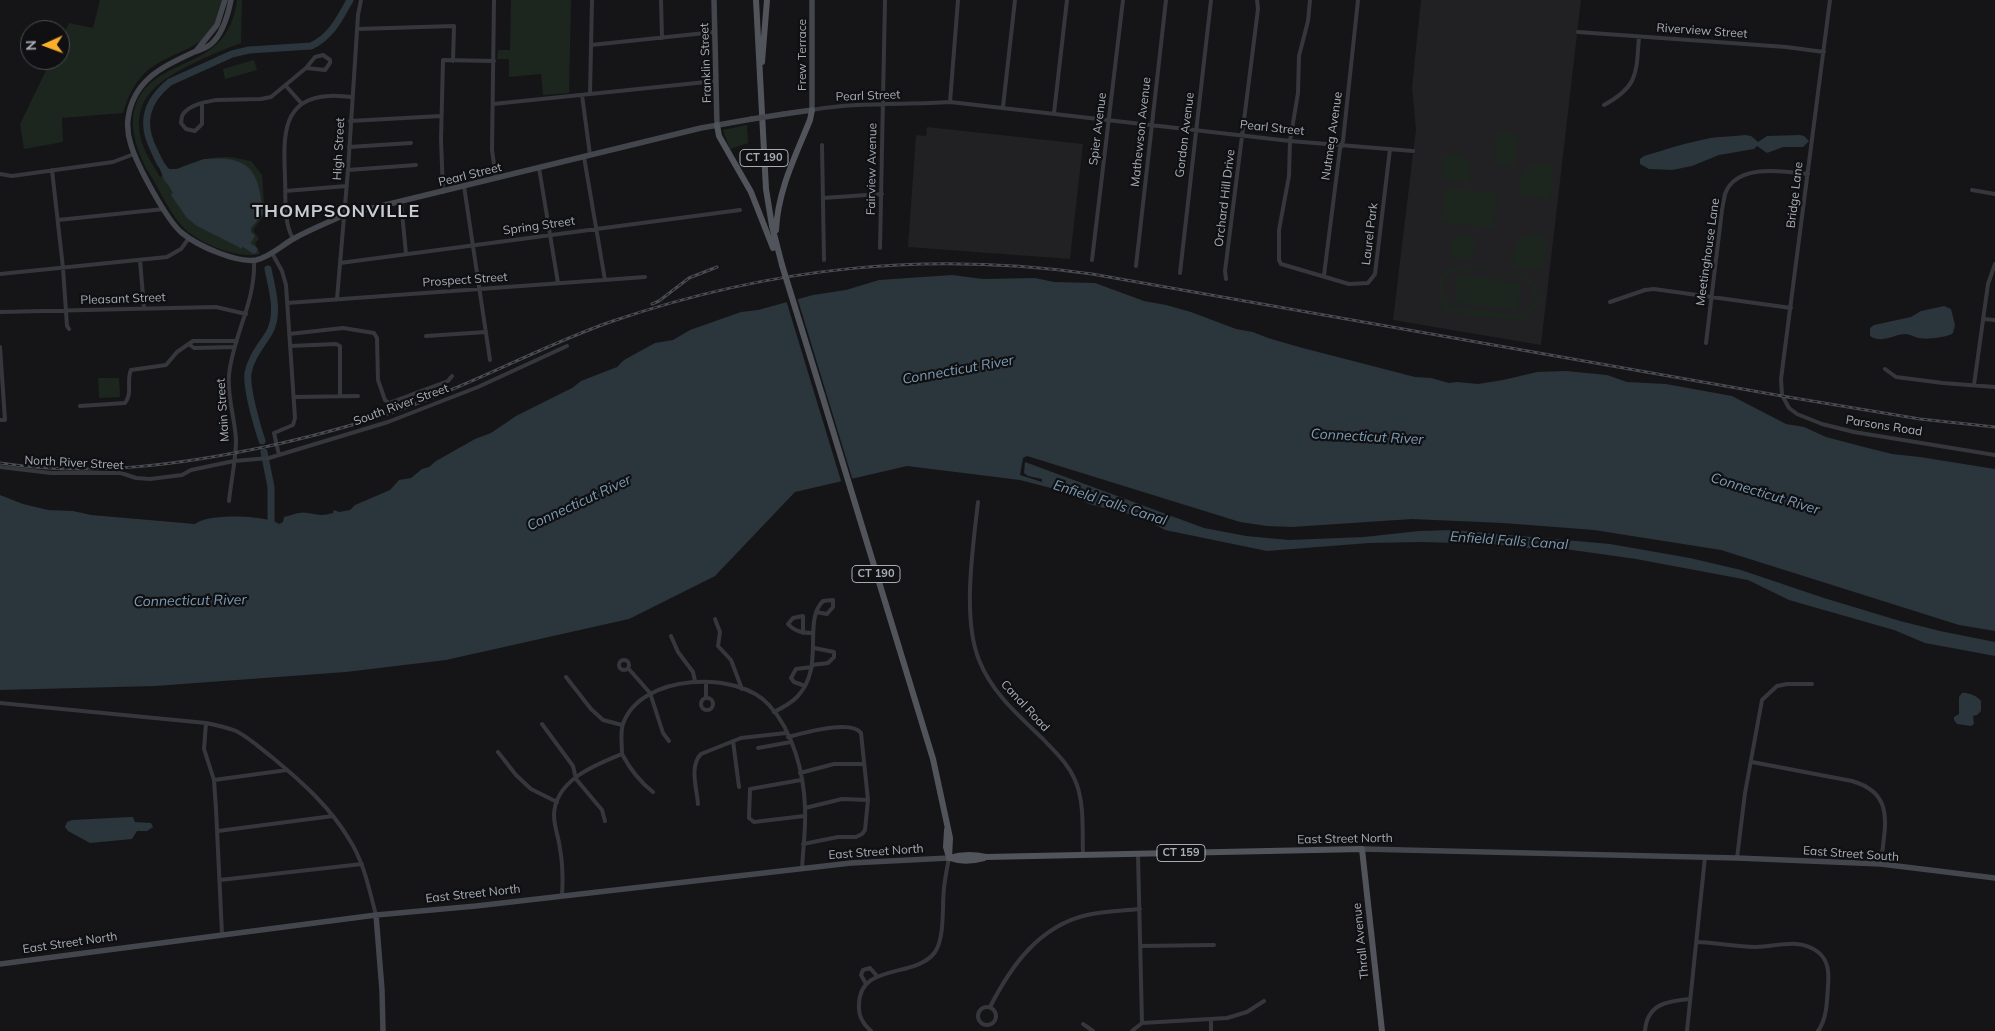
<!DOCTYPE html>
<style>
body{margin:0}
#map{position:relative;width:1995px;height:1031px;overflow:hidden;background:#151517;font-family:Mulish,sans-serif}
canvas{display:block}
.north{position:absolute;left:20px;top:20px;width:50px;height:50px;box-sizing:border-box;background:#101012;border:1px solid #4c4f54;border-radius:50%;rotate:268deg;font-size:14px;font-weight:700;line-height:20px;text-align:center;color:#a7adb8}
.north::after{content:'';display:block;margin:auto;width:18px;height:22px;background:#faae2b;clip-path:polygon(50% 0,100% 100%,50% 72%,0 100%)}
</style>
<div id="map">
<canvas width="1995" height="1031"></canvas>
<div class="north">N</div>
</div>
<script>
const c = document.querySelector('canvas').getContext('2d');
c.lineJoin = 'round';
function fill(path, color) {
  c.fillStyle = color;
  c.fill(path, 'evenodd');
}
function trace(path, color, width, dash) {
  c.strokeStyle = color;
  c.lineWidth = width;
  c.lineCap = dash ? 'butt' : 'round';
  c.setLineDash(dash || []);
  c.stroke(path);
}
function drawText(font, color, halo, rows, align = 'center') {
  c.font = font + ' Mulish,sans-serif';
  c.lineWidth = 4.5;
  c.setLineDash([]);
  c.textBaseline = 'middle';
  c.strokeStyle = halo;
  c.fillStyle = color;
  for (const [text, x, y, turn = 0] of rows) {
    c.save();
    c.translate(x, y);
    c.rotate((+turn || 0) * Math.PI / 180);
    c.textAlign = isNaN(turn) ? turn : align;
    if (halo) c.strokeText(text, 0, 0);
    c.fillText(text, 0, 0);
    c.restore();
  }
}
fill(new Path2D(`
 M1421,0H1581L1541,345L1393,320L1416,129L1412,87Z
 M927,127L1083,144L1070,259L908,247L916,135L926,136Z`), '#212124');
fill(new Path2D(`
 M100,0H223C214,52 181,45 148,70C135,81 128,96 123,113L62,118L63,142L24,149L20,124L51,60H60V42L69,23L93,28Z
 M237,0H242L241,43C224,49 208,56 192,64C162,79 133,96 140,135C143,151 152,163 160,177C181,166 204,156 228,157C235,157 243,160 251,161L262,175L265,214L253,230L259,239L255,243L260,254C239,259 203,245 186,230C170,215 161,192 149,173C128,135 122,95 167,72C183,63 204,57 217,44C229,33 235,16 237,0Z
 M511,0H571L569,93L543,95L541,74L509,77V59H497L498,50H510Z
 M254,60L257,70L225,79L223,69Z
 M747,125L748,143L730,149L723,130Z
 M1497,132L1518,134L1515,166L1494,164Z
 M1454,154C1469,156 1475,169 1468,183L1444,180L1441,177L1444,156Z
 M1539,163L1554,167L1551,196L1547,199L1523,196C1515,181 1523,167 1539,163Z
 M1445,188L1498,193L1494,228L1441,222Z
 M1464,233L1475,236L1473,257L1470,260L1452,258C1447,246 1452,236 1464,233Z
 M1533,234L1547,238L1544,267L1541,270L1516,268C1509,253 1516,238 1533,234Z
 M1457,266L1525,276C1533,280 1539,288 1538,298C1536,328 1498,318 1479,316C1466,314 1453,312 1440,311L1441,306H1445C1433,291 1438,272 1457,266ZM1460,270C1472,270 1517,274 1526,280C1533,285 1536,293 1534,301C1531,310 1525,314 1516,315L1455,307L1447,302L1443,297C1439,283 1446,272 1460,270Z
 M1458,274L1521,283L1517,311L1455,302Z
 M98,378H119L120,397L99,398Z`), '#1d261e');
fill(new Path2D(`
 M1745,135L1751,136L1758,142L1767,136L1800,135L1804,136L1809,141L1803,147H1783L1767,153L1757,146L1754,149L1719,155L1692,166L1672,170L1649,169L1640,164V159L1644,156C1664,150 1685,143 1706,139C1718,136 1732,137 1745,135Z
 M204,159C251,155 259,171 263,214L251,228V232L255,236L247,249L244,246L240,249L239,247L197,226L187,218L171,195L173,193L169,186L164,180L160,169L165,166L168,169H177Z
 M952,275L983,279L1035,278L1054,282L1095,283L1144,301L1166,305L1191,312L1236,329L1253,332L1268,338L1299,347L1415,377L1431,378L1449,383L1457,382L1478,384L1503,380L1537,372L1566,371L1607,375L1627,382L1666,384L1732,396L1786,424L1804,427L1826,437L1864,447L1892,454L1920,457L1995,469V631L1959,625L1721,550L1594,530L1503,523L1412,519L1292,527L1267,526L1240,522L1027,456L1023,458L1020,475L1042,482V479L1028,476L1024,473L1025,462L1204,528L1246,536L1289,540L1364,537L1419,531L1453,530L1610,544L1690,558L1741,570L1824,598L1900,621L1940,631L1995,642V656L1925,643L1894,630L1789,600L1748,580L1636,559L1558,548H1528L1491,544L1421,542L1369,543L1267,551L1165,530L1156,525L1149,519L1089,504L1070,493L1020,480L907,466L795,492L715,576L629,619L446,660L346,672L155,686L0,690V495L23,504L48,510L73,511L91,515L195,524C207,513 267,515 279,524L283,522L284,517C292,515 300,511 308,513C319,515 322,516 333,513L334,510L339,512L350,510L355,505L390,490L399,480L411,478L422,469L429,467L436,461L475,439L491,433L516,416L572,388L581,381L617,367L624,360L655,343L673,340L690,330L741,312L758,310L813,295L846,290L879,280Z
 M1944,306L1951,309L1955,325L1953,333C1949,337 1925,340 1919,338C1914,337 1910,334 1904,334C1893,335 1881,344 1870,336V328L1874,325L1911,317L1921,311Z
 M1962,693C1968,692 1977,696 1981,701V711L1977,715L1973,716L1974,724L1971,726L1957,724L1954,720V717L1959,714V697Z
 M130,817H133L135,822L151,823L153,827L147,831H137L132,839L90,843L68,831L65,827L67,822L72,820Z`), '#2b353c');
fill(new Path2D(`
 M797,297L853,481L842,484L786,300Z`), '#151517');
trace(new Path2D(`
 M168,173C161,167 158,159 154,150C140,123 146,101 170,82L232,54L249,50L311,46C331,37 340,18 350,0
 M242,242L254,250
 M262,441C257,426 246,388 248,373C251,357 261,346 269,333C280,314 272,289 268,269
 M264,452L271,487V529`), '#2b353c', 7);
trace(new Path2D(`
 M494,0L492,150L496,178
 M661,0L662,38
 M1310,0L1308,21L1299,56L1298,93L1290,141L1289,176L1279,230V260L1281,264L1349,284L1368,283L1375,274L1390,149
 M1830,0L1781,379L1782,395L1789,408L1797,414L1822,424L1854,432L1995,455
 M357,29L454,26L453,61
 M1578,32L1786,47L1824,52
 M591,45L715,32
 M286,86L302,104
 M590,94L592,0
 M582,95L590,155
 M950,102L958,0
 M202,104V124L195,131L186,129L181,123L182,116C187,105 205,102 216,100L261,99L271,97L306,68L315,57L323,55L330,60V63L325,70L306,68
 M493,104L716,81
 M1604,105C1639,86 1636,73 1639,37
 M1003,107L1015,0
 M812,110C858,102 904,105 950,102L1290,141L1413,151
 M1054,113L1067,0
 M350,121L441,116
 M822,145L824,260
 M349,147L411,143
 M584,157L605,280
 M539,168L558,283
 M52,170L63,268L67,326L69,329
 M348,170L416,165
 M0,174L12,176L113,162L134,154
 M464,186L490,360
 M1972,190L1995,194
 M285,191L347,186
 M443,192L441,139L443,60L494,61
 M823,198L882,194
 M401,202L406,254
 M58,220L164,209
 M293,239C283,220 286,200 285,179C284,142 279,98 329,96C337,95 344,97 352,97
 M880,248L885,0
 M272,253L282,271L286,285L295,418L293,425L274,433L279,455
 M140,260L144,308
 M1092,260L1123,0
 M340,263L740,210
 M1136,266L1166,0
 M1180,273L1211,0
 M0,274L167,257L181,249L189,238
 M1324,275L1340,149L1343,141L1358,0
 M1226,279L1225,271L1258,9L1257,0
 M337,299L348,170L358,15L361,0
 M1610,302L1645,290L1654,289L1791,308
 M287,303L645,277
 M0,312L216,307L246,314
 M1983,319L1995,320
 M289,334L343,328L374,333L377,338L378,380L385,400L389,403L448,381L452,376
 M426,336L486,332
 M1706,343L1722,210C1723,205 1724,199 1725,194C1736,163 1784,171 1808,174
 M190,345L194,348L235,347
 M290,346L336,344L340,346V396
 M0,347L5,420H0
 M1885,369L1896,377L1943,383L1995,387
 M1974,385L1988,284L1995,264
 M294,397L358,396
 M80,406L125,403C133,393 126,380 131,370L166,365L177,352L193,341H237
 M0,467L51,473H121L136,478L150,479L182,475L191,470L234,461L269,458L388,422L478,387L567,346
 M229,501C231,481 236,460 236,440C235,418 227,397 229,375C233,335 256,302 254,260
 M978,502C973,547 962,618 979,660C992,693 1018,715 1043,739C1055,752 1068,763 1075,780C1085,803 1082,831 1083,855
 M715,619L720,632L718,646L731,660L742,689
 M803,633V616L793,618L788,624C795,632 804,633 813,633
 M671,636L678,652L693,672L695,681
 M619 665a5 5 0 1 1 10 0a5 5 0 1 1-10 0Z
 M812,665L828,663L834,657V652L814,648
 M628,668L650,693L663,733L669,741
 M566,677L591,709L603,720L622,725
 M706,682V698
 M805,686L794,682L791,678L796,669L812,667
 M701 704a6 6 0 1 1 12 0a6 6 0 1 1-12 0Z
 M0,703L206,723C216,725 226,727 236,731C250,738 261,749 273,758C302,782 330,807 349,839C364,862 369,889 376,915
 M774,712C782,708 791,703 797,697C826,667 802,622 823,601L833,600V607L827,614L816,612
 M206,723L204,749L214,780L216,809L222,934
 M542,724L573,766L576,779L602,810L605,821
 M788,737C803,733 851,719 861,733L868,800L865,830L862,834L856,837H838L803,844
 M733,741L739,787
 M758,748L791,742
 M498,752L516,775L531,789L557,802
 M622,754C630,769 640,782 653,792
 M1752,762L1852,781C1897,794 1884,827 1881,864
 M800,773L834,764H864
 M214,780L287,770
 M801,780L750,789L749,818L754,822L804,816
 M698,804C697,789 689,766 701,754L741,738L786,733
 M805,808L842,799L868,800
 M218,831L333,816
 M1737,858L1745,793L1762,700L1777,686L1787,684H1812
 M220,880L362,864
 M562,896C563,880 563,865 560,849C559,838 554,827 554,815C555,780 595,765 622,754C622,745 620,732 623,724C641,673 738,670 769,705C793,731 804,773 805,808C806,828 803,849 802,869
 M1697,942C1716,943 1735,946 1755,947C1777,947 1799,937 1818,952C1829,961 1829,973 1828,986C1827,1001 1827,1019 1818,1031
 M1141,946L1214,945
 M866,984L861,975L863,970L870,968L877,976
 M978 1016a9 9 0 1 1 18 0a9 9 0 1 1-18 0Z
 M990,1007C1011,966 1039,926 1087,915C1104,911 1122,911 1140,909
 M1211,1019V1031
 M1142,1023L1227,1018L1247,1012L1264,1001
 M1083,1024L1093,1031
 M871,1031C863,1024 858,1015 859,1005C859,962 916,979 935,952C945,938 942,905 944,888C945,878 947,868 949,858
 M1132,1031L1142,1023L1138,854
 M1645,1031C1647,1004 1667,1001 1690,999
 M1687,1031L1705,857`), '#36373d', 4);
trace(new Path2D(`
 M231,0C228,15 223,34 211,44C205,49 200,50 194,52C162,67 133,80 128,119C127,128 128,136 131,145C137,165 167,221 182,233C198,246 236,263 256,260C270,257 281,246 293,239C309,230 327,223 344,215L701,128L752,119
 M714,0L717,125
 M196,51L217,25L225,0
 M784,114L812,110V0
 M1362,849L1737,858L1881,864L1995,878
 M376,915L382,990L383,1031
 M0,964L376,915L476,906L851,863L949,858`), '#44464d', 5.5);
trace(new Path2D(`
 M756,0L766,189L772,226L782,265
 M762,62L767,0
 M717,125L719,136L751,192L773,248
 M776,230C778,190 795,157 810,120L812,110
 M822,395L933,759L950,838L949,858
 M947,830L946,847L948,854
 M949,858C962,854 973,854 986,857L1362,849L1382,1031
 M950,858C961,862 973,861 984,858`), '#52545c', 6);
const rail = new Path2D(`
 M652,304L659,301L689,278L717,267
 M0,463C91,477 180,465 269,446C323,434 375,420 426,400C489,376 549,343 613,321C772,267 926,251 1092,274L1782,396L1920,419L1995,427`);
trace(rail, '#494b52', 3);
trace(rail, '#101012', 1, [4]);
trace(new Path2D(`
 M752,119L784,114`), '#44464d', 5.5);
trace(new Path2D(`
 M782,265L822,395`), '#52545c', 6);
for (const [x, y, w] of [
 [764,158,48],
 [876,574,48],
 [1181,853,48]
]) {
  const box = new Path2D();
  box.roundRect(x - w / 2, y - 8.5, w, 17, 4);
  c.fillStyle = '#101012';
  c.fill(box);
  trace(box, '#a7adb8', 1);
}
drawText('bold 11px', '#a7adb8', null, [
 ["CT 190",764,158],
 ["CT 190",876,574],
 ["CT 159",1181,853]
]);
drawText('12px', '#a7adb8', '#101012', [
 ["Riverview Street",1702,31,4],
 ["Frew Terrace",802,55,-90],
 ["Franklin Street",706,63,-92],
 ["Pearl Street",868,96,-2],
 ["Pearl Street",1272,128,6],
 ["Spier Avenue",1098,129,-83],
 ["Mathewson Avenue",1141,132,-84],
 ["Gordon Avenue",1185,135,-83],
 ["Nutmeg Avenue",1332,136,-82],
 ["High Street",339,149,-87],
 ["Fairview Avenue",872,169,-89],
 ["Pearl Street",470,175,-14],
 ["Bridge Lane",1795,195,-83],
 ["Orchard Hill Drive",1225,198,-83],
 ["Spring Street",539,226,-8],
 ["Laurel Park",1370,234,-83],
 ["Meetinghouse Lane",1708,252,-82],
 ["Prospect Street",465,280,-4],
 ["Pleasant Street",123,299,-2],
 ["South River Street",401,405,-20],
 ["Main Street",223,410,-94],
 ["Parsons Road",1884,426,9],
 ["North River Street",74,463,3],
 ["Canal Road",1025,706,47],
 ["East Street North",1345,839,-1],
 ["East Street North",876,852,-4],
 ["East Street South",1851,854,4],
 ["East Street North",473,894,-6],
 ["Thrall Avenue",1361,941,-96],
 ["East Street North",70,943,-8]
]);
drawText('italic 14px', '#7c9cb5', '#101012', [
 ["Connecticut River",958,370,-10],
 ["Connecticut River",1367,437,3],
 ["Connecticut River",1765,494,17],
 ["Connecticut River",579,503,-25],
 ["Enfield Falls Canal",1110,503,18],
 ["Enfield Falls Canal",1509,541,4],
 ["Connecticut River",190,601,-1]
]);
c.letterSpacing = '1px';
drawText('bold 18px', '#c8cbd4', '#101012', [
 ["THOMPSONVILLE",336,212]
]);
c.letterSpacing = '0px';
</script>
